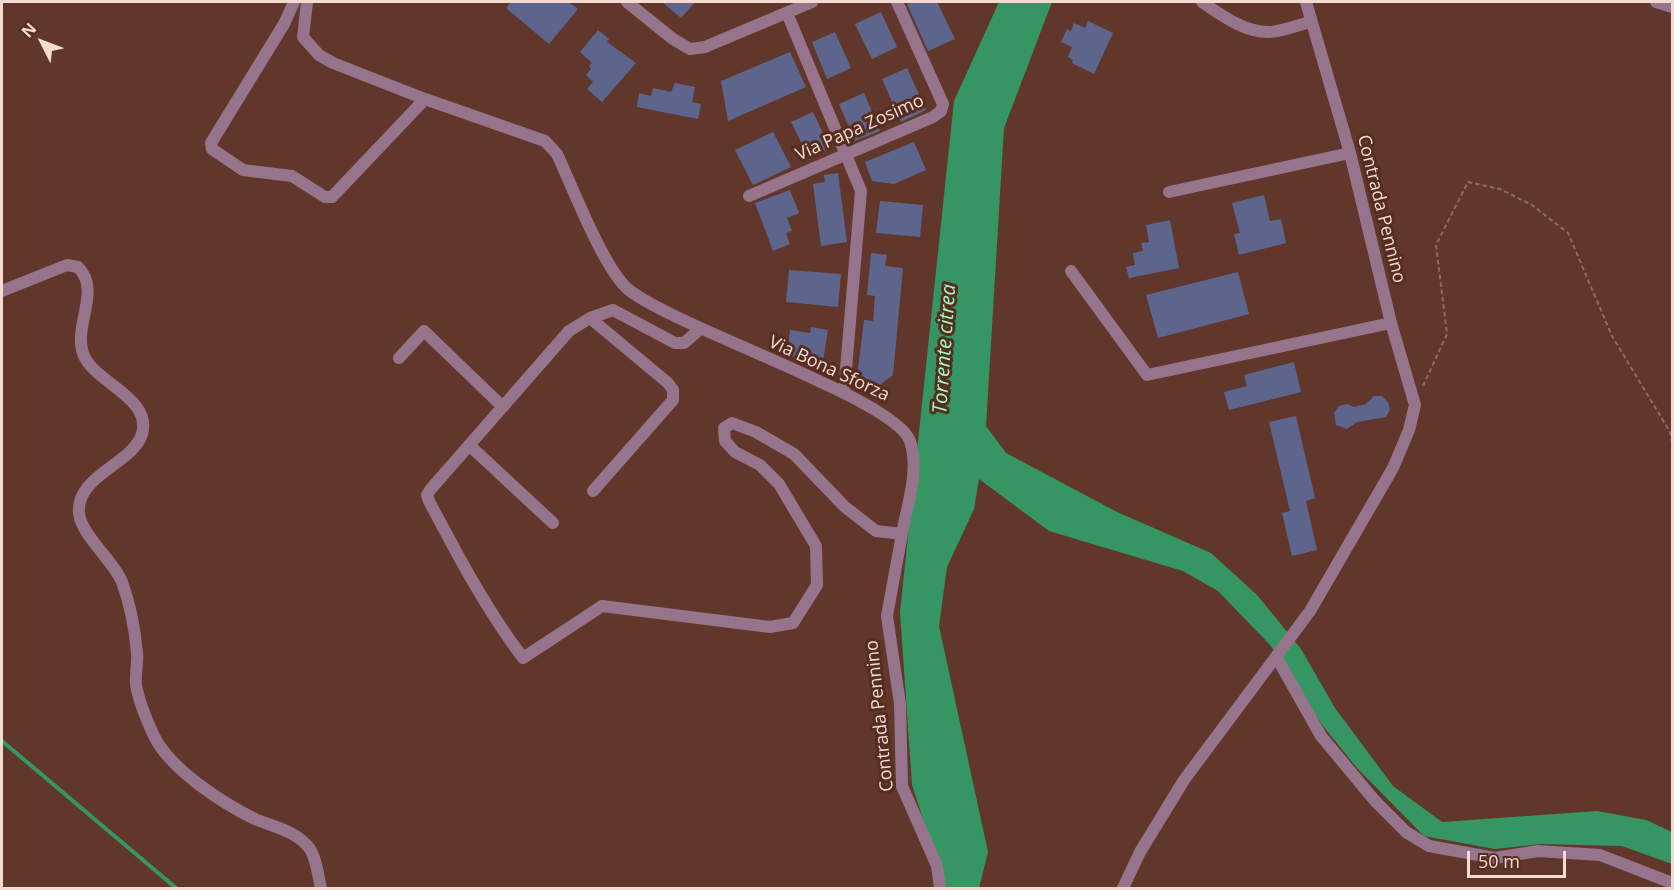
<!DOCTYPE html>
<style>
body{margin:0}
#map{position:relative;width:1674px;height:890px;overflow:hidden;background:#62372b;font-family:"Open Sans",sans-serif}
canvas{display:block}
.frame{position:absolute;inset:0;border:3px solid #f5dad2;pointer-events:none}
.north{position:absolute;left:12px;top:12px;width:60px;height:60px;-webkit-text-stroke:4px #562d21;paint-order:stroke;rotate:312deg;font-size:16px;font-weight:700;line-height:24px;text-align:center;color:#f5dad2}
.north::after{content:'';display:block;margin:auto;width:21px;height:27px;background:#f5dad2;clip-path:polygon(50% 0,100% 100%,50% 72%,0 100%)}
.scale{position:absolute;left:1467px;top:851px;width:99px;height:27px;box-sizing:border-box;border:3px solid #f5dad2;border-top:0;padding-left:8px;font-size:18px;line-height:21px;white-space:nowrap;color:#f5dad2;-webkit-text-stroke:4px #562d21;paint-order:stroke}
</style>
<div id="map">
<canvas width="1674" height="890"></canvas>
<div class="frame"></div>
<div class="north">N</div>
<div class="scale">50 m</div>
</div>
<script>
const c = document.querySelector('canvas').getContext('2d');
c.lineJoin = 'round';
function fill(path, color) {
  c.fillStyle = color;
  c.fill(path, 'evenodd');
}
function trace(path, color, width, dash) {
  c.strokeStyle = color;
  c.lineWidth = width;
  c.lineCap = dash ? 'butt' : 'round';
  c.setLineDash(dash || []);
  c.stroke(path);
}
function drawText(font, color, halo, rows, align = 'center') {
  c.font = font + ' "Open Sans",sans-serif';
  c.lineWidth = 6;
  c.setLineDash([]);
  c.textBaseline = 'middle';
  c.strokeStyle = halo;
  c.fillStyle = color;
  for (const [text, x, y, turn = 0] of rows) {
    c.save();
    c.translate(x, y);
    c.rotate((+turn || 0) * Math.PI / 180);
    c.textAlign = isNaN(turn) ? turn : align;
    if (halo) c.strokeText(text, 0, 0);
    c.fillText(text, 0, 0);
    c.restore();
  }
}
fill(new Path2D(`
 M999,2H1052L1004,128L986,426L1006,453L1117,512L1211,553L1257,595L1301,649L1335,708L1393,786L1442,822L1597,811L1646,820L1672,832V864L1622,846L1541,844L1495,849L1424,836L1357,768L1323,726L1271,646L1218,591L1183,571L1049,531L979,479L974,509L947,567L939,626L988,852L979,888H945L912,785L900,612L954,101Z`), '#359663');
trace(new Path2D(`
 M2,741L176,888`), '#359663', 4);
fill(new Path2D(`
 M511,2H568L578,9L549,44L506,8Z
 M662,2H695L681,18Z
 M912,2H937L955,39L928,51L907,4Z
 M881,12L897,47L872,59L855,24Z
 M1088,21L1113,33L1094,74L1072,63L1073,60L1068,57L1072,47L1061,42L1067,29L1071,31L1074,23L1085,28Z
 M598,30L609,39L607,42L636,63L602,102L587,89L593,82L586,75L591,69L589,66L592,63L580,52Z
 M835,32L851,68L827,79L812,42Z
 M790,52L806,87L728,121L721,81Z
 M907,68L926,110L901,122L882,79Z
 M675,83L695,87L692,102L701,104L698,119L637,107L639,93L651,96L653,88L671,92Z
 M864,93L880,131L855,141L839,104Z
 M813,112L830,148L809,158L791,122Z
 M773,132L791,167L753,185L735,150Z
 M914,142L926,170L894,184L872,181L865,162Z
 M838,173L847,242L821,246L813,184L825,182L824,175Z
 M790,190L799,213L787,218L792,231L786,233L790,244L773,251L755,203Z
 M1264,195L1270,221L1281,219L1286,243L1239,255L1234,234L1240,233L1232,203Z
 M880,201L923,205L920,237L876,233Z
 M1170,220L1179,268L1129,278L1126,267L1135,265L1133,253L1143,251L1141,243L1149,242L1146,225Z
 M871,253L887,255L885,266L903,268L893,375L876,388L856,385L864,320L873,321L875,296L867,295Z
 M789,270L841,274L838,307L786,302Z
 M1238,272L1249,314L1158,338L1146,295Z
 M811,327L828,330L823,361L787,356L790,330L810,333Z
 M1294,362L1301,392L1229,410L1224,392L1247,386L1244,375Z
 M1374,396H1382L1388,402L1390,410L1386,417L1357,422L1347,429L1336,425L1334,413L1339,406L1347,404L1354,407L1366,404Z
 M1296,416L1315,498L1306,501L1317,550L1292,556L1282,513L1290,511L1269,422Z`), '#5e658d');
trace(new Path2D(`
 M1423,386L1447,334L1436,245L1468,182L1500,189L1532,205L1568,233L1612,336L1670,432L1672,443`), '#906a60', 2, [4.5, 3]);
trace(new Path2D(`
 M294,2L284,24L211,143L212,149L243,170L292,176L325,197H332L425,99
 M307,2L303,37L319,55L333,63L425,99L545,141L557,154C572,186 604,270 629,290C679,329 895,399 910,441C920,470 907,505 902,534L876,531L845,507L794,454L756,432L732,423L724,428L725,441L735,452L760,465L779,484L816,546L817,585L793,623L770,627L602,606L523,658C486,609 458,556 429,501L427,495L430,490L569,331L590,318L613,310L675,343H684L699,330
 M627,2L673,39L690,49L705,47L812,2
 M1202,2C1222,16 1251,37 1277,31C1288,29 1299,25 1310,22
 M1656,2L1672,7
 M787,13L861,191L844,393
 M1169,192L1350,153
 M749,196L933,117L941,111L943,104L897,2
 M1071,271L1147,375L1391,323
 M2,291L67,265L78,267C103,292 70,328 85,358C99,384 152,399 142,434C133,464 76,475 79,513C81,535 113,560 122,582C130,604 135,630 137,653C138,663 135,675 136,685C139,702 147,721 154,736C170,769 222,803 255,819C274,827 297,831 310,849C317,860 318,876 321,888
 M590,318L668,383L673,390V400L593,491
 M399,358L424,331L503,407
 M469,445L553,523
 M902,534L887,616L900,704L902,786L937,866L940,888
 M1277,658L1321,736L1375,801L1406,832L1429,846L1495,858L1538,851L1600,855L1672,883
 M1123,888L1140,852L1184,780L1310,611L1393,468L1409,430L1415,405L1391,323L1350,153L1306,2`), '#96748c', 12);
drawText('18px', '#f5dad2', '#562d21', [
 ["Via Papa Zosimo",860,128,-24],
 ["Contrada Pennino",1381,209,76],
 ["Via Bona Sforza",829,369,25],
 ["Contrada Pennino",880,716,-96]
]);
drawText('italic 20px', '#9dfbc2', '#562d21', [
 ["Torrente citrea",945,349,-86]
]);
</script>
